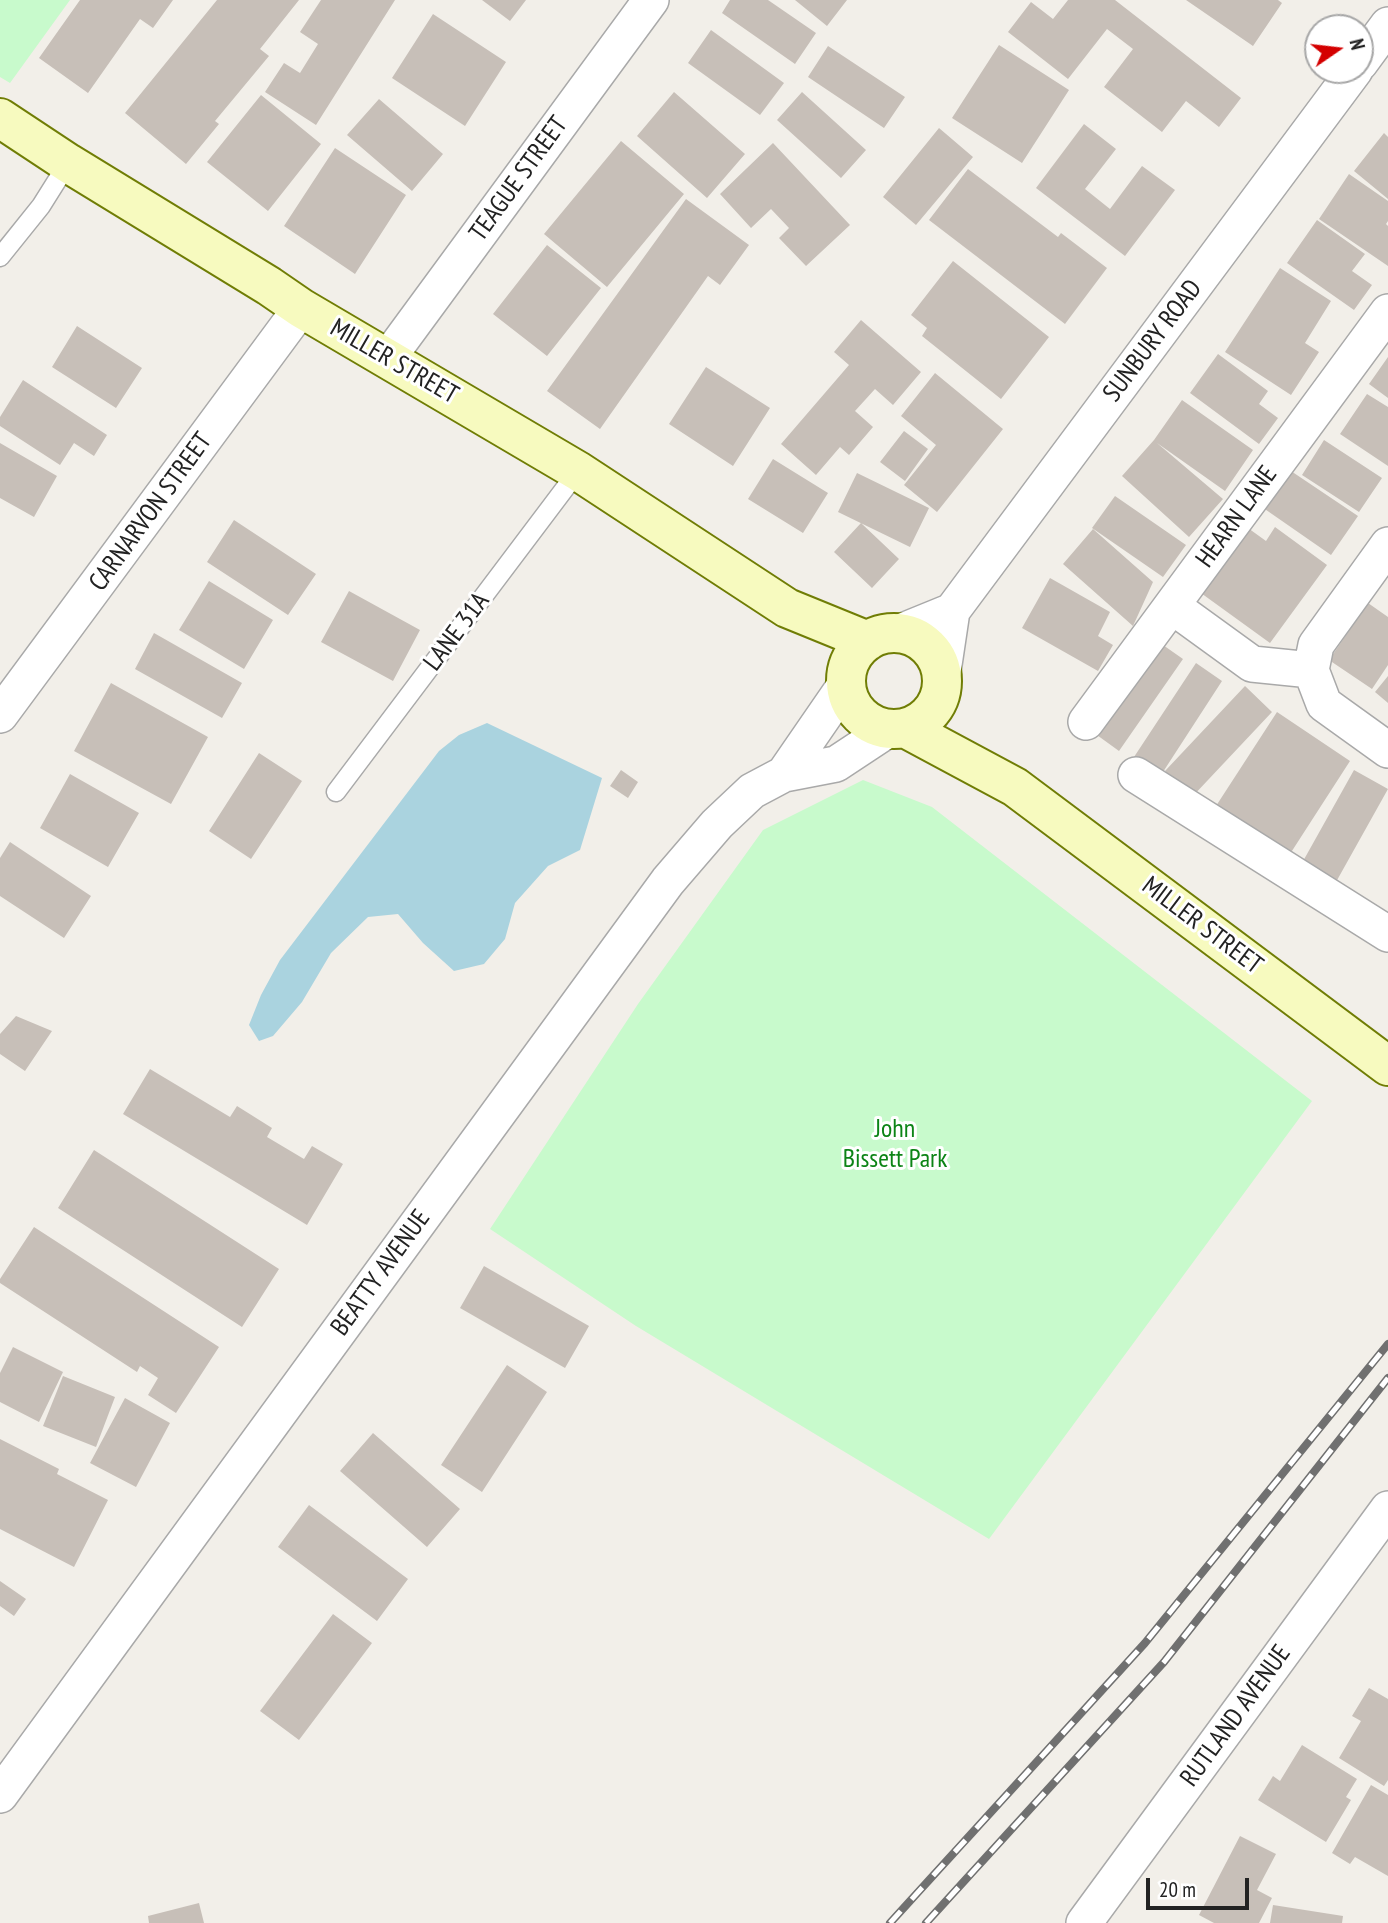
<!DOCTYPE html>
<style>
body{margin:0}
#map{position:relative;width:1388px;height:1923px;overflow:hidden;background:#f2efe9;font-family:"PT Sans Narrow",sans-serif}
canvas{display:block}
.north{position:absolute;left:1304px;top:14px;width:70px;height:70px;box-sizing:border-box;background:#fff;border:2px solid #a7a7a7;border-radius:50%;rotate:76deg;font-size:19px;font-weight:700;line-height:28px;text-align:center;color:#222}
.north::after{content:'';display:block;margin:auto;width:24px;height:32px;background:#d40000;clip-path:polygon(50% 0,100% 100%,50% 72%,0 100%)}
.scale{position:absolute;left:1146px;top:1878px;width:103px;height:32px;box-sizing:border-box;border:4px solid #222;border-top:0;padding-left:9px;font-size:21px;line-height:24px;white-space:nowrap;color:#222;-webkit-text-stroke:5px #fff;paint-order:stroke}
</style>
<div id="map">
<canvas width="1388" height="1923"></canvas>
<div class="north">N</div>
<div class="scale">20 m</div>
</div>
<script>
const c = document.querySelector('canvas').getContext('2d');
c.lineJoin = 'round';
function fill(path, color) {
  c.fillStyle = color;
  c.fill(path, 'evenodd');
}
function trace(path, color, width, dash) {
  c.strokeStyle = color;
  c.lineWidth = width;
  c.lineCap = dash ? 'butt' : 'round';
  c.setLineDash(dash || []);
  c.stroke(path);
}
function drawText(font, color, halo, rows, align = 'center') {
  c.font = font + ' "PT Sans Narrow",sans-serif';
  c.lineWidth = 6;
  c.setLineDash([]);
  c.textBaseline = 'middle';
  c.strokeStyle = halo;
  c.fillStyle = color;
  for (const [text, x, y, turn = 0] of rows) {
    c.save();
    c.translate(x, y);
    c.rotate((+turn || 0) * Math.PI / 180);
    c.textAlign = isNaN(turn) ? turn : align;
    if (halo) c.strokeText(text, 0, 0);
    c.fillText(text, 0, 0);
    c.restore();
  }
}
fill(new Path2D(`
 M0,0H70L10,83L0,77Z
 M863,780L932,807L1312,1101L989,1539L636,1326L490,1229L638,1004L763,830Z`), '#c8facc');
fill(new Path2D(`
 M487,723L602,778L580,850L548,866L515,903L505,939L484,964L454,971L423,943L398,914L368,917L331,953L302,1002L273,1036L259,1041L249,1025L261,995L280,960L439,751L459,735Z`), '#aad3df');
fill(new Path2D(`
 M80,0H173L153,28L140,19L88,93L39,58Z
 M217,0H299L260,49L269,56L215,121L219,124L186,164L125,113Z
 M321,0H395L316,125L265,92L284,63L300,73L318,44L300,32Z
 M482,0H526L510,21Z
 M730,0H768L816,33L795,64L722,13Z
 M795,0H847L827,26Z
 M1068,0H1115L1241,98L1219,127L1186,101L1162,132L1104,87L1133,49L1107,29L1068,79L1008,32L1031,2L1053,19Z
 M1186,0H1278L1282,3L1253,46Z
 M433,14L506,62L465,126L392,78Z
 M711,30L784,83L760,115L688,63Z
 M999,45L1069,90L1022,163L952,118Z
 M828,46L905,97L884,128L808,77Z
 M674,92L745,154L707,198L637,136Z
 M802,92L866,150L841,178L777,120Z
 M261,95L321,144L268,211L207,162Z
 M379,99L443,154L412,191L347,135Z
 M1084,124L1116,149L1085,189L1110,209L1142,166L1175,190L1125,256L1036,188Z
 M939,128L973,157L916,225L883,197Z
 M1384,133L1388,137V199L1354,171Z
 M621,141L684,194L607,287L544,234Z
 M773,143L850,225L806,266L779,238L789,228L771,209L751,228L720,194Z
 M335,148L406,195L355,274L284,226Z
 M968,169L1058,237L1061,233L1107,268L1065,324L929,220Z
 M1349,174L1388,201V221L1386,224L1388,226V266L1319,219Z
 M686,199L749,245L720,285L708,276L600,429L547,391Z
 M1317,220L1365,254L1352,271L1372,285L1354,310L1287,263Z
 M547,245L601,288L547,356L493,314Z
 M953,261L1049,337L1001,399L922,336L927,328L911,315Z
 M1280,268L1331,301L1305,343L1319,352L1291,395L1225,352Z
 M861,320L921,372L893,405L875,389L855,411L873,427L849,455L840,447L816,475L781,444L849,365L834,352Z
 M77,326L142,368L116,408L52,367Z
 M1218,354L1268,391L1259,404L1278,418L1259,444L1190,393Z
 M1388,357V398L1369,384Z
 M706,367L770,408L733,466L669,424Z
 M935,373L1003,429L937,512L904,485L936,445L901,416Z
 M23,380L107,435L94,456L74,443L60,465L0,426V417Z
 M1367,394L1388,407V466L1340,434Z
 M1182,400L1253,450L1225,491L1157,443L1223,499L1189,537L1122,476L1154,440Z
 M904,431L928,449L905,481L880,462Z
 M1324,440L1382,478L1359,512L1302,475Z
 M0,443L57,476L34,517L0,498Z
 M773,459L828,493L803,533L748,499Z
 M1285,467L1358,516L1331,555L1259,505Z
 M857,473L929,508L910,547L838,512Z
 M1115,496L1186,545L1163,577L1092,528Z
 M234,520L316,574L288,615L207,562Z
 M861,523L899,559L872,588L834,552Z
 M1241,523L1266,541L1275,527L1327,565L1270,643L1194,588Z
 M1093,529L1153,582L1133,626L1063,564Z
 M1050,578L1110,612L1098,636L1113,645L1098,671L1022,628Z
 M209,581L273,620L244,669L179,630Z
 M349,591L420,630L393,681L321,642Z
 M1368,603L1388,617V665L1372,689L1329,660Z
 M154,633L242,683L222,718L135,669Z
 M1153,638L1183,659L1119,751L1090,730Z
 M1196,663L1222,681L1161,775L1134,757Z
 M1388,676V703L1375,692Z
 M111,683L208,737L171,804L74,751Z
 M1245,686L1272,712L1192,797L1165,771Z
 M1277,712L1350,761L1290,854L1216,806Z
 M259,753L302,781L251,859L209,831Z
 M621,770L638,782L628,798L610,786Z
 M1354,770L1388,789L1336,882L1302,863Z
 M70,774L139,813L108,867L40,828Z
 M10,842L91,896L64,938L0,896V858Z
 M16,1016L52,1031L25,1071L0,1054V1034Z
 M150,1069L230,1117L237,1106L272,1128L267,1137L304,1159L312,1146L343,1164L307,1225L123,1114Z
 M94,1150L279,1269L242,1327L58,1208Z
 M34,1227L219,1347L176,1413L148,1395L158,1378L140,1366L137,1372L0,1283V1279Z
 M484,1266L589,1326L565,1368L460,1308Z
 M13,1347L63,1372L39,1422L0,1402V1373Z
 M507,1365L547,1392L482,1492L441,1465Z
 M63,1376L115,1397L96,1447L43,1426Z
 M125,1398L170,1423L136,1487L90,1463Z
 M373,1433L460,1509L427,1547L340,1471Z
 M0,1439L59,1469L57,1474L108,1500L74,1567L0,1529Z
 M309,1505L408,1579L377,1621L278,1547Z
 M0,1581L26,1599L14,1616L0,1606Z
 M333,1614L372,1643L299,1740L260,1711Z
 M1369,1688L1388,1699V1780L1384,1786L1339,1758L1361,1721L1352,1716Z
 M1302,1745L1357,1779L1346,1797L1351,1800L1326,1842L1258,1800L1273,1776L1280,1781Z
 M1371,1785L1388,1795V1876L1355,1857L1350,1864L1332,1853Z
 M1240,1836L1276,1854L1257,1890L1272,1898L1259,1923H1214L1199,1915Z
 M199,1903L204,1923H149L148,1916Z
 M1273,1905L1343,1916L1342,1923H1270Z`), '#c7bfb8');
const lane = new Path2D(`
 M0,257L41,206L68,163
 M336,792L578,471`);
const street = new Path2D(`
 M1360,63L1388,25
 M388,358L651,0
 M1172,606L1252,664L1311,670L1324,704L1388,750
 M898,633L952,611
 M1311,670L1316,645L1388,545
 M942,678L952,611L1355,70
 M0,715L301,308
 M1086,722L1388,312
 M784,774L846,684
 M1136,775L1388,934
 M0,1795L668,881L717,824L752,791L784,774L836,764L889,729
 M1084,1923L1388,1509`);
const secondary = new Path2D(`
 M0,118L68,163L269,286L301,308L578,471L787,608L868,641
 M846 681a48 48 0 1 1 96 0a48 48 0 1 1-96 0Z
 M905,728L1015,787L1388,1066`);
trace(lane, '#a9a9a9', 21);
trace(street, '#a9a9a9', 38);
trace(secondary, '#707d05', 42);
trace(lane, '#fff', 18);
trace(street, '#fff', 35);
trace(secondary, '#f7fabf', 38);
const rail = new Path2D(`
 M890,1923L1145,1643L1388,1344
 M926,1923L1164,1662L1388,1378`);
trace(rail, '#707070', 8);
trace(rail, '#fff', 5, [16]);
drawText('26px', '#222', '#fff', [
 ["TEAGUE STREET",519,179,-54],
 ["SUNBURY ROAD",1153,341,-53],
 ["MILLER STREET",394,362,30],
 ["CARNARVON STREET",151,512,-54],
 ["HEARN LANE",1237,517,-54],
 ["LANE 31A",457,632,-53],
 ["MILLER STREET",1202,926,37],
 ["BEATTY AVENUE",381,1273,-54],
 ["RUTLAND AVENUE",1236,1716,-54]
]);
drawText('26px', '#0c8416', '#fff', [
 ["John",895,1130],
 ["Bissett Park",895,1160]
]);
</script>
